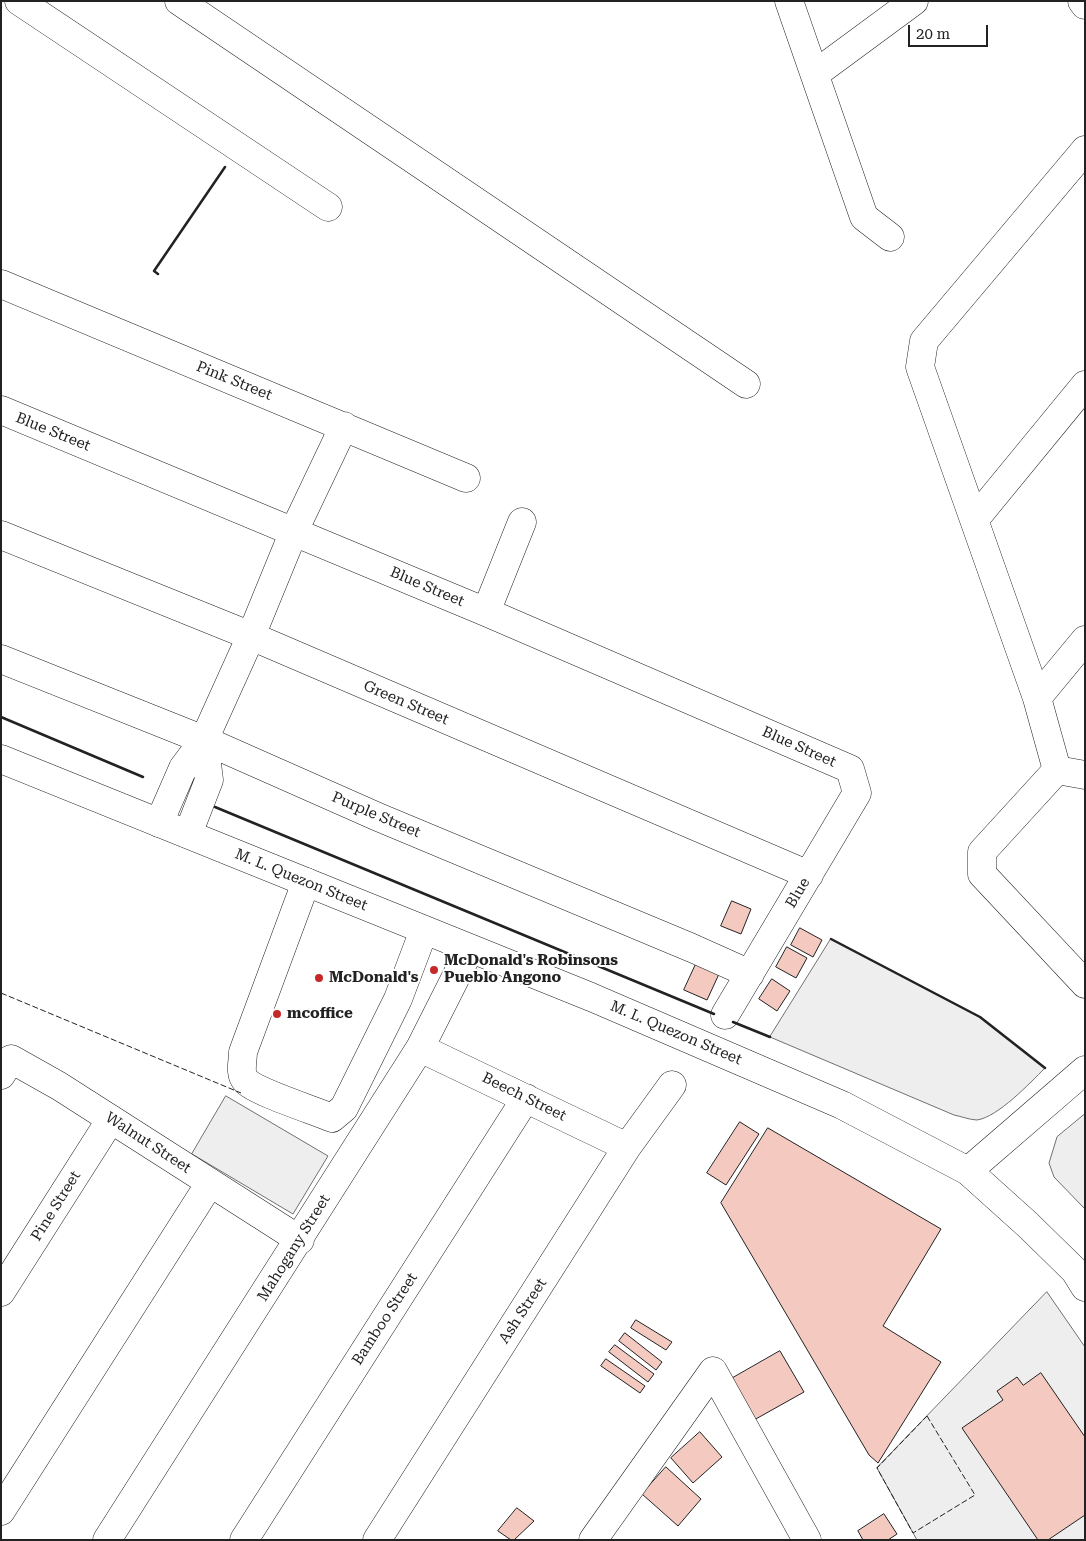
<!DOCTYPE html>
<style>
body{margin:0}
#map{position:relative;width:1086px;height:1541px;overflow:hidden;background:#fff;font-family:"Roboto Serif",serif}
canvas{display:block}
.frame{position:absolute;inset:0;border:2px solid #222;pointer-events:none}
.scale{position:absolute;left:908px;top:25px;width:80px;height:22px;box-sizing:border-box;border:2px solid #222;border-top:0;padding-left:6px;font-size:15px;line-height:18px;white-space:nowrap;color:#222;-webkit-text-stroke:4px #fff;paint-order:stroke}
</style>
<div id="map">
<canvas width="1086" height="1541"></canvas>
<div class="frame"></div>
<div class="scale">20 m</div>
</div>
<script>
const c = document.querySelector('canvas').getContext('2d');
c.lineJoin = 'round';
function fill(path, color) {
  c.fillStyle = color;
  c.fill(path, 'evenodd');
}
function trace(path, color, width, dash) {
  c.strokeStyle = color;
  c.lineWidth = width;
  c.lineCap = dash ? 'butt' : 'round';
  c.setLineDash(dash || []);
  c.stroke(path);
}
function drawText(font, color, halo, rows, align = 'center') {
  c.font = font + ' "Roboto Serif",serif';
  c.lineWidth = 4;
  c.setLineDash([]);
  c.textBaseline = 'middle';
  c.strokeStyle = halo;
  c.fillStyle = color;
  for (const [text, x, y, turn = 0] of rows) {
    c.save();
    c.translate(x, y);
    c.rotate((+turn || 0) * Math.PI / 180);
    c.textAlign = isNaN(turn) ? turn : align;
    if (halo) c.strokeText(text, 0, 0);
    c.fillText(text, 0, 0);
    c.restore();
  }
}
const green = new Path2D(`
 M831,939L980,1017L1045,1068C1030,1083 998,1117 977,1120C970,1120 960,1116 954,1115L770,1037Z
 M226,1096L328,1156L293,1214L192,1154Z
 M1085,1114V1209L1054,1177L1049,1163L1057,1137Z
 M1047,1292L1085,1347V1540H917L877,1468Z`);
fill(green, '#eee');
trace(green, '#6f6f6f', 1);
const building = new Path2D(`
 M732,901L751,909L741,934L721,926Z
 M800,928L822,940L813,957L791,945Z
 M787,947L807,958L796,978L776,967Z
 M696,964L719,974L707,1000L684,990Z
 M772,979L790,991L777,1011L759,999Z
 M740,1122L759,1134L726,1185L707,1173Z
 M768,1128L941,1229L883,1326L941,1362L878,1463L869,1455L721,1203Z
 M636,1320L672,1342L666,1350L631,1328Z
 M625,1333L662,1362L656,1370L619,1341Z
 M615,1345L654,1374L648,1382L609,1352Z
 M780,1351L804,1392L754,1420L731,1379Z
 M606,1359L645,1386L640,1393L601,1366Z
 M1041,1373L1085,1437V1515L1048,1540H1038L962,1428L1003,1400L997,1391L1017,1377L1023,1385Z
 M700,1432L722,1457L693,1483L671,1458Z
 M666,1467L701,1499L678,1526L642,1494Z
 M517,1508L534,1521L514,1540H511L498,1531Z
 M884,1514L897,1534L888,1540H863L858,1531Z`);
fill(building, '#f3c9c0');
trace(building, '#222', 1);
const minor = new Path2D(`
 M19,1L328,207
 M179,1L746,384
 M789,1L864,217L890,237
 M1082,1L1085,5
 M815,74L914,1
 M1,284L466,478
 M1,410L486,612L850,769L857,793L725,1015
 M975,519L1085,385
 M1,535L251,636L809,875
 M486,612L522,522
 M1,659L204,740L378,817L692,948L750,974
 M1037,698L1085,640
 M1057,770L1037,698L920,367L924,341L1085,150
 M1085,775L1057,770L982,852V874L1085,984
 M159,823L183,768L204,740L251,636L294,531L344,426
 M188,834L209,780L204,740
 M306,882L243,1052C243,1061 239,1074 246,1081C256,1092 316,1111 332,1118L344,1108L398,999L424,930
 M420,1048L627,1147
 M1,1075L11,1059L59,1086L300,1240
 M968,1171L1085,1070
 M1,1292L111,1119
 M1,1511L210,1183
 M107,1540L420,1048L470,949
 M244,1540L526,1098
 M377,1540L627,1147L672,1085
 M593,1540L713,1371L807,1540`);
const major = new Path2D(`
 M1,759L591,997L842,1105L968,1171L1028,1225L1075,1271L1085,1287`);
trace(minor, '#222', 29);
trace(major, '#222', 29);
trace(minor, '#fff', 28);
trace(major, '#fff', 28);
trace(new Path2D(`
 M1,993L241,1093
 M927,1416L975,1495L913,1533L877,1468Z`), '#222', 1, [6, 2.5]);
trace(new Path2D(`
 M158,274L154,271L225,167
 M1,717L143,777
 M215,807L714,1014
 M831,939L980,1017L1045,1068
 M733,1022L770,1037`), '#222', 2.5);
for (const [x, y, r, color] of [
 [434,970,5,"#c62828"],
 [319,978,5,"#c62828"],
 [277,1014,5,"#c62828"]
]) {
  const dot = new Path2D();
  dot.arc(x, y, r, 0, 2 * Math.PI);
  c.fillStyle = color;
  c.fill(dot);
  trace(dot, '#fff', 2);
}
drawText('15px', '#222', '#fff', [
 ["Pink Street",234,381,22],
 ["Blue Street",53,432,22],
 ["Blue Street",427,587,23],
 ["Green Street",406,703,23],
 ["Blue Street",799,747,24],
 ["Purple Street",376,815,23],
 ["M. L. Quezon Street",301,880,22],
 ["Blue",798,893,-59],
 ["M. L. Quezon Street",676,1033,23],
 ["Beech Street",524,1097,26],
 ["Walnut Street",148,1143,33],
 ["Pine Street",56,1206,-58],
 ["Mahogany Street",294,1248,-58],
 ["Ash Street",523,1311,-57],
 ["Bamboo Street",385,1319,-57]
]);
drawText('bold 15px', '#222', '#fff', [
 ["McDonald's Robinsons",444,961],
 ["Pueblo Angono",444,978],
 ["McDonald's",329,978],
 ["mcoffice",287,1014]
], 'left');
</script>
